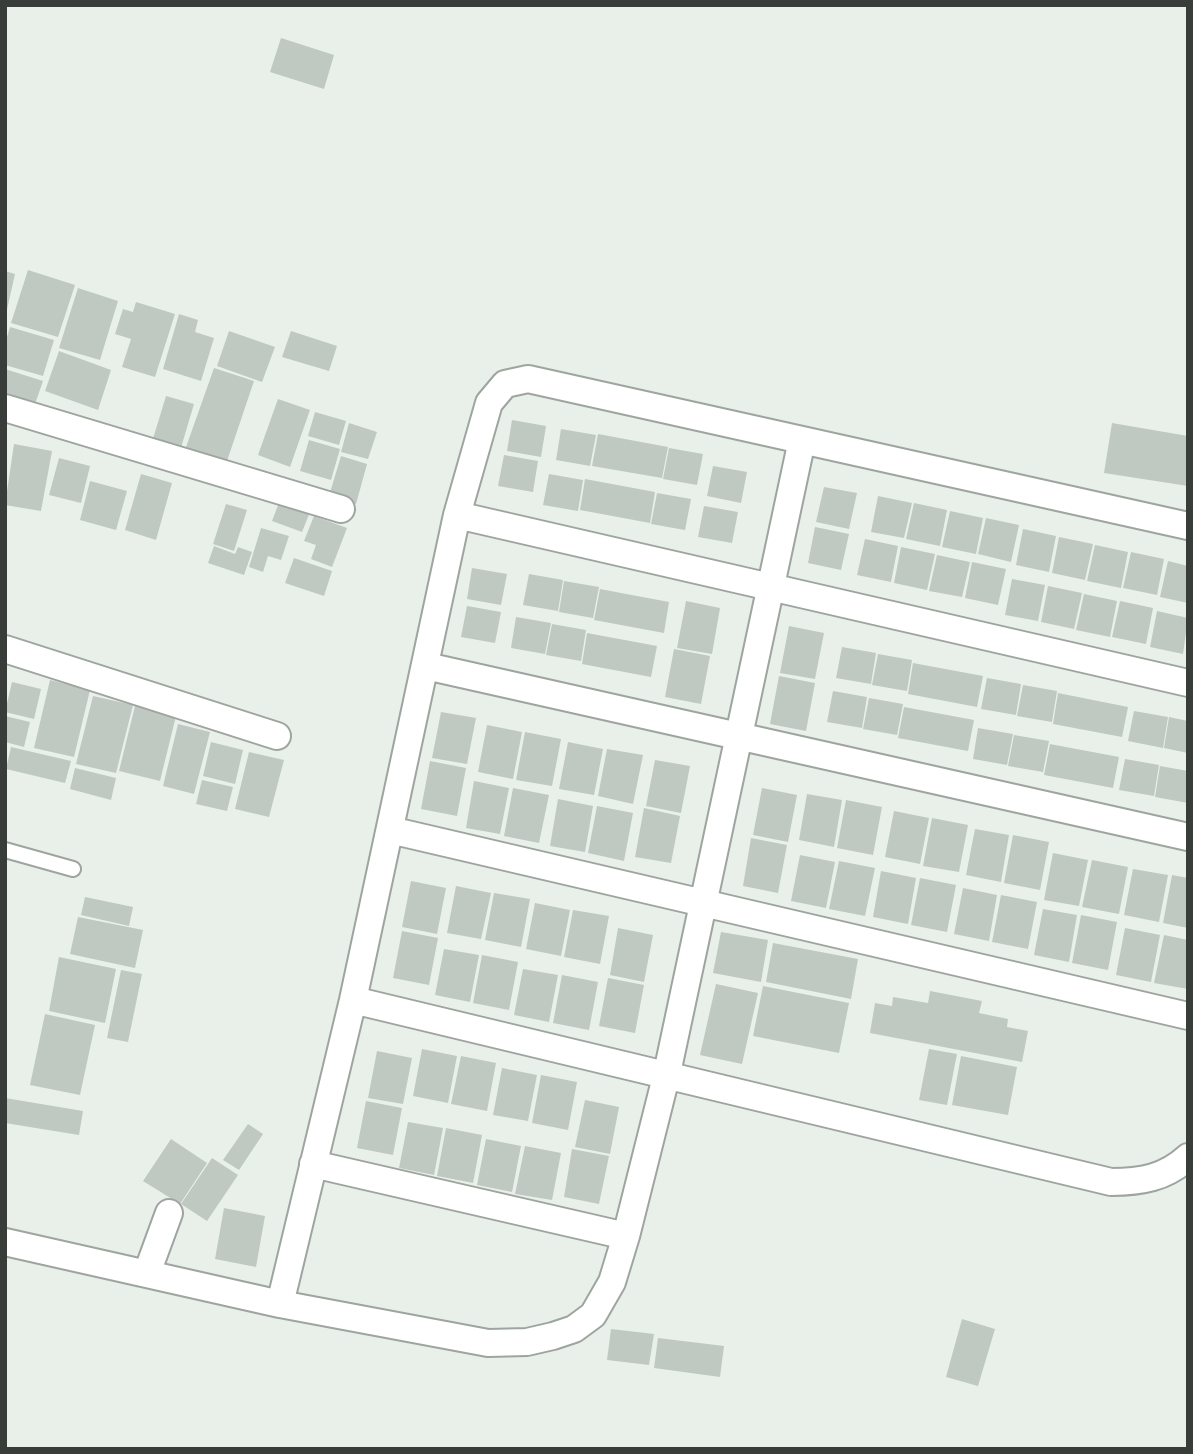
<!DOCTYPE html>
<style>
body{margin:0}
#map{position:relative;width:1193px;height:1454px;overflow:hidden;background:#e9f0ea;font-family:"Source Sans 3",sans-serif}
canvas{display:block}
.frame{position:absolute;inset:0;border:7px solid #393d3a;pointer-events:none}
</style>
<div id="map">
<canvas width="1193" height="1454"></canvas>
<div class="frame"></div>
</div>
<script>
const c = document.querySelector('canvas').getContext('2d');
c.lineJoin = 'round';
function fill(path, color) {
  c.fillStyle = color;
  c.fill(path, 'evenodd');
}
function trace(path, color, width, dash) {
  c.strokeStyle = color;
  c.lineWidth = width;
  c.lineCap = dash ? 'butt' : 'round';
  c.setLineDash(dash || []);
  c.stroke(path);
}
fill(new Path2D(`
 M281,38L334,55L324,89L270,72Z
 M28,270L75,285L58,337L11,323Z
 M5,271L15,274L6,314H5Z
 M78,288L118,301L100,360L59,348Z
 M136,302L175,314L155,377L122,367L131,339L115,334L123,309L133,312Z
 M179,314L198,320L195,332L214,338L201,381L163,369Z
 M10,327L54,340L43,376L5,365V344Z
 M229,331L275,347L262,382L217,366Z
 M291,331L337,346L329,371L282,357Z
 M59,351L111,370L98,410L45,391Z
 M214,368L254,381L226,464L185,450Z
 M5,369L43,381L33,410L5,401Z
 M166,396L194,404L180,451L152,442Z
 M278,399L310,410L290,467L258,455Z
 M315,412L346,421L339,445L308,436Z
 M512,420L546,426L541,457L507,451Z
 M349,423L377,432L368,459L341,452Z
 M1112,423L1188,436V486L1104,473Z
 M561,429L596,435L590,466L556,460Z
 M598,434L668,447L662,478L592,466Z
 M309,440L340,449L331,480L300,471Z
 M14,444L52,451L41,511L5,505Z
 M669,448L703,454L697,485L663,479Z
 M504,455L538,461L533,492L498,486Z
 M341,456L367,464L356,504L329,496Z
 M59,458L90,466L81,503L49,495Z
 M713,466L747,472L741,503L707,496Z
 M141,474L172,483L156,540L125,530Z
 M549,474L583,480L578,511L543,505Z
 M585,479L655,492L650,523L580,510Z
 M90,481L127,491L116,530L80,520Z
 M824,487L857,493L849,529L816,522Z
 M657,493L691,499L685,530L651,524Z
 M878,496L912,503L904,538L871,532Z
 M280,500L310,512L302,532L272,521Z
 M914,503L947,510L940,546L906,539Z
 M226,504L247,510L234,551L213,544Z
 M704,506L738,512L732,543L698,537Z
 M950,511L983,518L976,554L942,547Z
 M314,516L347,528L332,567L311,559L316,545L304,541Z
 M986,518L1019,525L1011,562L978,554Z
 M815,527L849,534L841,570L808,563Z
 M261,528L289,536L281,560L268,556L263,572L249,567Z
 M1023,529L1056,536L1049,572L1016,565Z
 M1059,537L1093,544L1085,580L1052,573Z
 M865,539L898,546L891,582L857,575Z
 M1095,545L1128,552L1121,588L1087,581Z
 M214,546L235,554L238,547L252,552L244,575L208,563Z
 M901,547L935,554L927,590L894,583Z
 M1131,552L1164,559L1157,595L1123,588Z
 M937,555L970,562L962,597L929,591Z
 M294,558L332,571L324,596L285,583Z
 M1168,561L1188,566V603L1160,597Z
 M972,562L1006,569L998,605L965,598Z
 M472,568L507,574L501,605L467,599Z
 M529,574L563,580L558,611L523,605Z
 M1012,579L1045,585L1038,621L1005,615Z
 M564,581L599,587L593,618L559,612Z
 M1048,586L1082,593L1074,629L1041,622Z
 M600,589L669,602L664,633L594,620Z
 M1084,594L1117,601L1110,637L1076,630Z
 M686,601L720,608L712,654L677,648Z
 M1120,601L1153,608L1146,644L1112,637Z
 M467,606L501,612L495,643L461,637Z
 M1157,611L1188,618L1183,654L1150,647Z
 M516,617L551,623L545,654L511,648Z
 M552,624L586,630L581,661L546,655Z
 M789,626L824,633L815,679L780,673Z
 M587,633L657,646L651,677L582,664Z
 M842,647L876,653L871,684L836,678Z
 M674,649L710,656L701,704L665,697Z
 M878,654L912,660L907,691L872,685Z
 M913,663L983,676L977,707L908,694Z
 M779,676L815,683L806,731L770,724Z
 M987,678L1021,684L1016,715L981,709Z
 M50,680L90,690L74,757L34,748Z
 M12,682L41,689L34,719L5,712Z
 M1023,685L1057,691L1052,722L1017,716Z
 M833,691L867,697L862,728L827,722Z
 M1058,693L1128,707L1122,737L1053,724Z
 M93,696L133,705L116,773L76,764Z
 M869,698L903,704L897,735L863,729Z
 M135,706L176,716L160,781L119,771Z
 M904,707L974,720L968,751L898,738Z
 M1134,711L1168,717L1163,748L1128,741Z
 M441,712L476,718L467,764L432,758Z
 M5,716L30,722L24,747L5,742Z
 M1169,717L1188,721V753L1164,748Z
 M178,724L210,732L194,794L163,786Z
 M487,725L522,732L513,779L478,772Z
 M978,728L1013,734L1007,765L973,759Z
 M525,732L561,739L552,786L516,780Z
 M1014,735L1049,741L1043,772L1008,766Z
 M211,742L243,750L235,784L203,776Z
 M568,742L603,749L594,795L559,789Z
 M1050,744L1119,757L1113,788L1044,775Z
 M11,747L71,761L65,783L6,769Z
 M607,749L643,755L633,804L598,796Z
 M249,752L284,760L269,817L235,809Z
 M1125,759L1159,765L1154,796L1119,790Z
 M655,760L690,766L681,813L646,806Z
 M430,761L466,768L457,816L421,809Z
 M1160,766L1188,771V803L1155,797Z
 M75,768L116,778L111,800L70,789Z
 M202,780L233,787L227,811L196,804Z
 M474,781L509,788L500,834L466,828Z
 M513,788L549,795L539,843L504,836Z
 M762,788L797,795L788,842L753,835Z
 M807,794L842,800L834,847L799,840Z
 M558,799L593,806L585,852L550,846Z
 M846,800L882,807L873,855L837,848Z
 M597,806L633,813L624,861L588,853Z
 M644,808L680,816L671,863L635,857Z
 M894,811L929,818L920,864L885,857Z
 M932,818L968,825L959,872L923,866Z
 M975,829L1009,835L1001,882L966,875Z
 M1013,835L1049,842L1040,890L1004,883Z
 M751,838L787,845L778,893L743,886Z
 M1053,853L1088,860L1079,906L1044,900Z
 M800,855L835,862L826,908L791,901Z
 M1092,860L1128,867L1119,914L1082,907Z
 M839,861L875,868L865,916L829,909Z
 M1133,869L1168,875L1159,922L1124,915Z
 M881,871L916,878L908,924L873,917Z
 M1172,875L1188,878V928L1163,923Z
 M920,878L956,885L947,932L911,925Z
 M411,881L446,888L437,934L402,927Z
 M456,886L491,893L481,939L447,933Z
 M963,888L997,895L989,941L954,934Z
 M494,893L530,899L521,947L485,940Z
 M1001,895L1037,902L1028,949L992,942Z
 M85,897L133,907L129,926L81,915Z
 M535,903L570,910L561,956L526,949Z
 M1043,909L1077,915L1069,962L1034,955Z
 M573,910L609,916L600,964L564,957Z
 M1081,915L1117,922L1108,970L1072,963Z
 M78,917L143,930L135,968L70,954Z
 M618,928L653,935L644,982L610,975Z
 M1125,928L1160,935L1151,982L1116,975Z
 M402,931L438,938L429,985L393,978Z
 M721,932L768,940L761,982L713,973Z
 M1164,935L1188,940V989L1154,983Z
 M773,943L858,959L851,999L766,982Z
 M444,949L479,955L470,1002L435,995Z
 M482,955L518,962L509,1010L473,1003Z
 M59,957L116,969L105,1023L49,1011Z
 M523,969L558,975L549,1022L514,1015Z
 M121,970L142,974L128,1042L107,1038Z
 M562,975L598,982L589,1030L553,1023Z
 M608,978L644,985L635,1033L599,1026Z
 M716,984L758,993L742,1064L700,1055Z
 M763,986L849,1003L839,1053L753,1036Z
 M930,991L982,1001L979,1013L1008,1019L1007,1027L1028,1031L1022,1062L870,1033L875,1003L892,1006L893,997L928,1003Z
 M45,1014L95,1025L80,1095L30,1085Z
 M422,1049L457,1056L448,1103L413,1096Z
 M929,1049L957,1054L947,1105L919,1100Z
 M377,1051L412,1058L403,1104L368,1098Z
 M461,1056L496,1063L487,1111L451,1104Z
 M961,1056L1017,1067L1008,1115L952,1105Z
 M502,1068L537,1075L528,1121L493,1115Z
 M541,1075L577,1082L568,1130L532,1123Z
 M5,1098L83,1111L79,1135L5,1123Z
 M585,1100L619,1107L610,1154L575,1147Z
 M366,1101L402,1108L393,1155L357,1148Z
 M408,1122L443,1128L434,1175L399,1168Z
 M248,1124L263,1134L239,1170L223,1160Z
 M446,1128L482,1135L473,1183L437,1176Z
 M171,1139L207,1163L180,1204L143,1181Z
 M486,1139L521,1146L512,1192L477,1185Z
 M525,1146L561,1153L552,1200L515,1194Z
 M572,1149L609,1156L599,1204L564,1197Z
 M212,1158L238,1175L207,1221L181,1204Z
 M224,1208L265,1216L256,1267L215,1259Z
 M962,1319L995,1329L978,1386L946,1377Z
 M611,1329L654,1334L649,1365L607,1360Z
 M658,1338L724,1346L720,1377L654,1368Z`), '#c0c8c2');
const service = new Path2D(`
 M5,850L73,869`);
const minor = new Path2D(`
 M5,408L341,509
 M457,515L1188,683
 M5,649L277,736
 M426,666L1188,837
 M390,830L1188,1016
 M353,1000L1111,1182C1141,1182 1165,1178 1188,1157
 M313,1164L626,1236
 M5,1242L280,1304L353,1000L457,515L489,403L505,384L528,379L1188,526
 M147,1273L169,1213
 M280,1304L488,1343L527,1342L553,1336L574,1329L593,1315L612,1282L626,1236L667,1073L802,440`);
trace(service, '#9ea59f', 18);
trace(minor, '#9ea59f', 30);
trace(service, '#fff', 14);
trace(minor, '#fff', 26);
</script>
